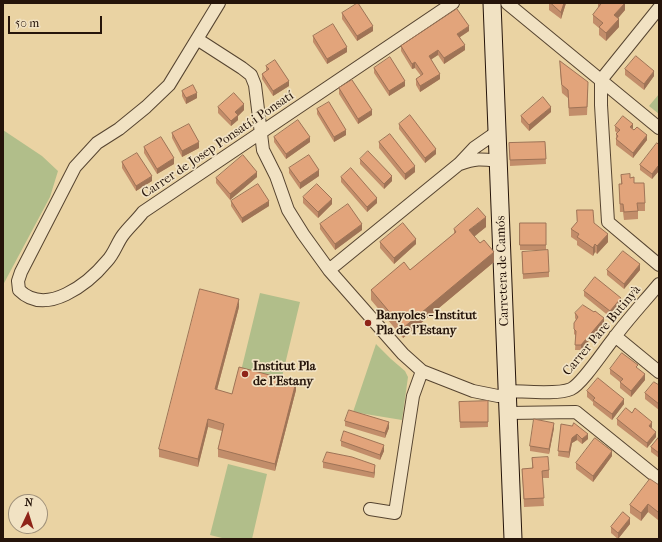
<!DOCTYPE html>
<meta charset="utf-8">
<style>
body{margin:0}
#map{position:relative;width:662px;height:542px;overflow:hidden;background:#ead3a3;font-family:"IM FELL French Canon",serif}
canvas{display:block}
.frame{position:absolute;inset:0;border:4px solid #25140a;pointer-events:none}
.north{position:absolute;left:8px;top:494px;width:40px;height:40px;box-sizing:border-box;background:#f1e2c3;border:1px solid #9f9079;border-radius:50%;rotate:4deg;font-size:11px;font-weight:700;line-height:16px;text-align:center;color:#25140a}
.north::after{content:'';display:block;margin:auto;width:14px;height:18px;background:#8f2418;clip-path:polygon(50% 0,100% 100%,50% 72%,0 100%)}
.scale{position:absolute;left:8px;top:16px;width:94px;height:18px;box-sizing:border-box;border:2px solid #25140a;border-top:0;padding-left:5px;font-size:12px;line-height:14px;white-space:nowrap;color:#25140a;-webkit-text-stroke:3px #f1e2c3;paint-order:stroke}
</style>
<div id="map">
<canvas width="662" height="542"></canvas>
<div class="frame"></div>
<div class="north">N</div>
<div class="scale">50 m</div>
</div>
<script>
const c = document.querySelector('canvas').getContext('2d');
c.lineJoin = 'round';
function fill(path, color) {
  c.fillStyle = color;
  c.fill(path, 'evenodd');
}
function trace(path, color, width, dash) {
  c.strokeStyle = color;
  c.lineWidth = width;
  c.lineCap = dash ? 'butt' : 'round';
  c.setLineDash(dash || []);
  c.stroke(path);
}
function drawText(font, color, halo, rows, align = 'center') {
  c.font = font + ' "IM FELL French Canon",serif';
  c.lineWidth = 3.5;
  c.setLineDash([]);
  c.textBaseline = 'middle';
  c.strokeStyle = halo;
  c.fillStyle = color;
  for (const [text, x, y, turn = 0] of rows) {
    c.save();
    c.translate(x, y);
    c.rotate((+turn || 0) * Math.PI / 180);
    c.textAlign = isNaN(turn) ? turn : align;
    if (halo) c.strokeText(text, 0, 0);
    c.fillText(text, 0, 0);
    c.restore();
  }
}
fill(new Path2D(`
 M659,94V114L649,106Z
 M3,130L42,156L58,171L50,197L3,285Z
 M260,293L300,302L281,381L241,371Z
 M376,344L391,359L405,371L408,377L402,420L353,412Z
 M228,464L267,474L252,539H226L210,535Z`), '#b1be8a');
const street = new Path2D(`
 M219,3L169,85L146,107L119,129L97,143L75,167L21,272L18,281L19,290C46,317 88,284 107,261C114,254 117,243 123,235C129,227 137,220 143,212L453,3
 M507,3L659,128
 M197,39L242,68L251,75L255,85L263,150L276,176L288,210L303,234L329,270L403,354L422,371L473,391L498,396L508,395
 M601,80V105L608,222L659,265
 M601,80L659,8
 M460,164C475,158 482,159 498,161
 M329,270L459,164L474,148L497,132
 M615,336L659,372
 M507,391C523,391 558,395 571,389C582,384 605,349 614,338C628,319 644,302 659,284
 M509,413L576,412L659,479
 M370,509L395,513L413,396L422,371`);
const secondary = new Path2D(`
 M492,3L513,539`);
trace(street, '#564430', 14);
trace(secondary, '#25140a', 19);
trace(street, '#f1e2c3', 12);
trace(secondary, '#f1e2c3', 17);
fill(new Path2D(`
 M549,3H566L561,19L549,10Z
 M598,3H625V10L618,18L619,27L606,41L599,35V28L593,23V15L599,8L598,7Z
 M342,13L373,31L357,41L342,19Z
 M469,31L460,37L465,50L444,64L438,55L431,59L440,79L420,92L416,85V79L421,76L415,68L412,69L401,51V46Z
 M313,36L347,52L327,64L313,42Z
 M560,61L588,90L587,115L569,116L568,98L562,93L560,69Z
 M266,66L289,86L273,96L262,79V74L266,71Z
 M374,68L405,86L389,96L374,73Z
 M625,69L654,76L644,90L625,75Z
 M339,88L372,115L358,124L339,94Z
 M182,91L197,98L186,104L182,96Z
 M218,107L244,110L238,116V120L231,126L218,113Z
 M317,109L346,135L334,142L317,114Z
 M551,112L529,131L521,122V116Z
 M399,124L436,154L425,163L399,129Z
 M615,126L633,129L647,140L633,158L616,145V134L617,133L615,131Z
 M172,133L199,148L182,157L172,138Z
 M274,137L310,142L286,159L274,142Z
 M379,142L415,172L405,180L379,148Z
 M545,142L546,164L510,166L509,143Z
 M659,145V172H658L652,179L640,170V165Z
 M144,147L174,164L157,174L144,153Z
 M360,159L392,181L384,189L360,164Z
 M122,162L152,181L136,191L122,168Z
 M289,168L319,176L300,189L289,173Z
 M621,175L630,178L634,183L645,203V211H638V219L624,220L623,212H620L619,184H621Z
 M257,177L230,200L216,183V178Z
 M341,177L377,203L367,212L341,182Z
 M303,197L332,204L318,218L303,203Z
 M231,201L269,206L242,223L231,206Z
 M520,223H546V250H520Z
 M594,223L608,242L597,254L595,252L593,256L577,245V241L571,237V229Z
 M320,224L362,230L335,250L320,229Z
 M486,227L474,236L494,262L403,338L371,300V290L410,270L454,234V229Z
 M380,242L416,244L394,264L380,248Z
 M522,252L549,272V277L523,279Z
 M607,270H640L624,289L607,275Z
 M584,291L621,303L610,317L584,296Z
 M239,307L217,390L232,394L296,390L275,471L218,457V449L222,431L208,427L198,467L159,457V449Z
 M575,313L604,323L581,350H575L576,336L574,334V329L576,320L575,318Z
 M610,369L645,380L631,397L620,388V382L610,374Z
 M659,385V410L645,399V393Z
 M587,391L624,404L612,420L593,405V402L587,397Z
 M488,401V427L460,428L459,402Z
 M632,413L652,427L651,428L656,437L647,448L617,425V419Z
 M345,421L389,428L385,438L345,426Z
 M561,424L588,439L582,444L577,440L572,443L569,458L558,456Z
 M554,428L549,454L530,451V446Z
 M659,437V458L651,452V447Z
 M341,441L384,451L380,460L341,446Z
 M612,456L593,482L576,469V463Z
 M532,458L549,470V478H542L544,506L524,507L522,469L532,468Z
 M323,462L375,471L374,478L323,468Z
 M659,485L658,520L648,512L641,521L630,513V505Z
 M630,524L618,539L611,533V527Z`), '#c28d6a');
fill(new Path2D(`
 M564,3H566L561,19V12Z
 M625,3V10L614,23V15Z
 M619,19V27L606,41V33Z
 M373,26V31L357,41V36Z
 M469,26V31L457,39V34Z
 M465,45V50L444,64V58Z
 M347,47V52L327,64V59Z
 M438,50V55L429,61V56Z
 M415,62V68L412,69V64Z
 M654,71V76L644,90V84Z
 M440,74V79L420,92V86Z
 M289,81V86L273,96V91Z
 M405,81V86L389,96V91Z
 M197,93V98L186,104V98Z
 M244,104V110L238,116V120L231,126V121L235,112Z
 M551,107V112L529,131V125Z
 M372,110V115L358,124V119Z
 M633,124V129L630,127Z
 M346,130V135L334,142V137Z
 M647,135V140L633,158V153Z
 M310,137V142L286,159V154Z
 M199,142V148L182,157V151Z
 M436,149V154L425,163V158Z
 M174,158V164L157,174V169Z
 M415,166V172L405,180V174Z
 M658,166V172L652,179V174Z
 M319,170V176L300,189V183Z
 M257,172V177L230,200V194Z
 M152,176V181L136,191V186Z
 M392,176V181L384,189V184Z
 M377,198V203L367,212V207Z
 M332,199V204L318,218V212Z
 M269,201V206L242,223V218Z
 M486,217V227L469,241V230Z
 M362,224V230L335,250V244Z
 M608,234V242L597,254V246Z
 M416,239V244L394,264V258Z
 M595,244V252L593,256V248Z
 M494,252V262L403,338V328Z
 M640,264V270L624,289V284Z
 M621,298V303L610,317V311Z
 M239,299V307L215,397V389Z
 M604,318V323L581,350V345Z
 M645,374V380L631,397V391Z
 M296,382V390L275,471V464Z
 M624,399V404L612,420V414Z
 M208,419V427L198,467V459Z
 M389,422V428L385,438V433Z
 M652,422V427L649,432V426Z
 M554,423V428L549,454V449Z
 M656,432V437L647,448V443Z
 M577,434V440L572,443L569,458V452L572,438Z
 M588,434V439L582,444V439Z
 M384,445V451L380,460V455Z
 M612,451V456L593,482V476Z
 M375,465V471L374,478V473Z
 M648,504V512L641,521V513Z
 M659,511V519L658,520V512Z
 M630,518V524L618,539V533Z`), '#9e7356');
const building = new Path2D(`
 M358,3L373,26L357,36L342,13Z
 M551,3H564L561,12Z
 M602,3H625L614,15L619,19L606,33L599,27L603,23L593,15Z
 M457,9L469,26L457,34L465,45L444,58L438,50L429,56L440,74L420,86L416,79L423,74L415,62L412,64L401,46Z
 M333,24L347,47L327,59L313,36Z
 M636,56L654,71L644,84L625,69Z
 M390,57L405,81L389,91L374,68Z
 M275,60L289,81L273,91L262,74L269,69L266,66Z
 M560,61L588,82L587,107L569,108L568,90L562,85Z
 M352,80L372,110L358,119L339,88Z
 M193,85L197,93L186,98L182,91Z
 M234,93L244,104L235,112L238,115L231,121L218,107Z
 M543,97L551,107L529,125L521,116Z
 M329,102L346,130L334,137L317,109Z
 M410,115L436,149L425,158L399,124Z
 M623,116L633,124L630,127L634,130L637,127L647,135L633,153L616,139L618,136L616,134L620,130L615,126Z
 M298,120L310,137L286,154L274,137Z
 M189,124L199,142L182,151L172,133Z
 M390,134L415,166L405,174L379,142Z
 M161,137L174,158L157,169L144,147Z
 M545,142L546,159L510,160L509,143Z
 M657,143L659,145V167L658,166L652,174L640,165Z
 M368,151L392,176L384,184L360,159Z
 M137,153L152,176L136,186L122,162Z
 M243,155L257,172L230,194L216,178Z
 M309,155L319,170L300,183L289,168Z
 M351,168L377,198L367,207L341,177Z
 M630,174V178L634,177V183H644L645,203H637L638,211L624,212L623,204H620L619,184H622L621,175Z
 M258,184L269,201L242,218L231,201Z
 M317,184L332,199L318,212L303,197Z
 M348,204L362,224L335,244L320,224Z
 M478,208L486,217L469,230L480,243L484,240L494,252L403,328L371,290L404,262L410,270L456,232L454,229Z
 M577,210H593L594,223L608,234L597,246L595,244L593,248L577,237L579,234L571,229L577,222Z
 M403,223L416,239L394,258L380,242Z
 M520,223H546V245H520Z
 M548,250L549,272L523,274L522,252Z
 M623,251L640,264L624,284L607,270Z
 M595,277L621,298L610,311L584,291Z
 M200,289L239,299L215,389L232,394L239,367L296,382L275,464L218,449L224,424L208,419L198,459L159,449Z
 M583,305L594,312L595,311L604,318L581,345H575L576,331L574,329V323L578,317L575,313Z
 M622,353L638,365L636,367L645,374L631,391L620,382L623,379L610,369Z
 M598,378L624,399L612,414L593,400L595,398L587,391Z
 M654,382L659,385V404L645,393Z
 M488,401V422H460L459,402Z
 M626,408L632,413L635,408L652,422L649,426L656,432L647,443L617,419Z
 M349,410L389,422L385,433L345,421Z
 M534,419L554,423L549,449L530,446Z
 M574,423L588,434L582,439L577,434L572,438L569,452L558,451L561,424L572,426Z
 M344,431L384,445L380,455L341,441Z
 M659,437V453L651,447Z
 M595,438L612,451L593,476L576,463Z
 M327,452L352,457L375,465L374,473L323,462Z
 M548,457L549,470L542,471L544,498L524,499L522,469L533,468L532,458Z
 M650,479L659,485V511L658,512L648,504L641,513L630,505Z
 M623,512L630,518L618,533L611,527Z`);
fill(building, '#e2a47b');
trace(building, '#9e7356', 1);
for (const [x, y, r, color] of [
 [368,323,4,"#8f2418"],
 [245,374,4,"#8f2418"]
]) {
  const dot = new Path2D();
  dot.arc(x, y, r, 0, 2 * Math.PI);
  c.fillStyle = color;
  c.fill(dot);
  trace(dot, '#f1e2c3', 1.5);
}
drawText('13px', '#25140a', '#f1e2c3', [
 ["Carrer de Josep Ponsatí i Ponsatí",218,145,-34],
 ["Carretera de Camós",503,271,-92],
 ["Carrer Pare Butinyà",602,331,-50]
]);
drawText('bold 13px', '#25140a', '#f1e2c3', [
 ["Banyoles - Institut",376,316],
 ["Pla de l'Estany",376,331],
 ["Institut Pla",253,367],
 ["de l'Estany",253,382]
], 'left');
</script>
